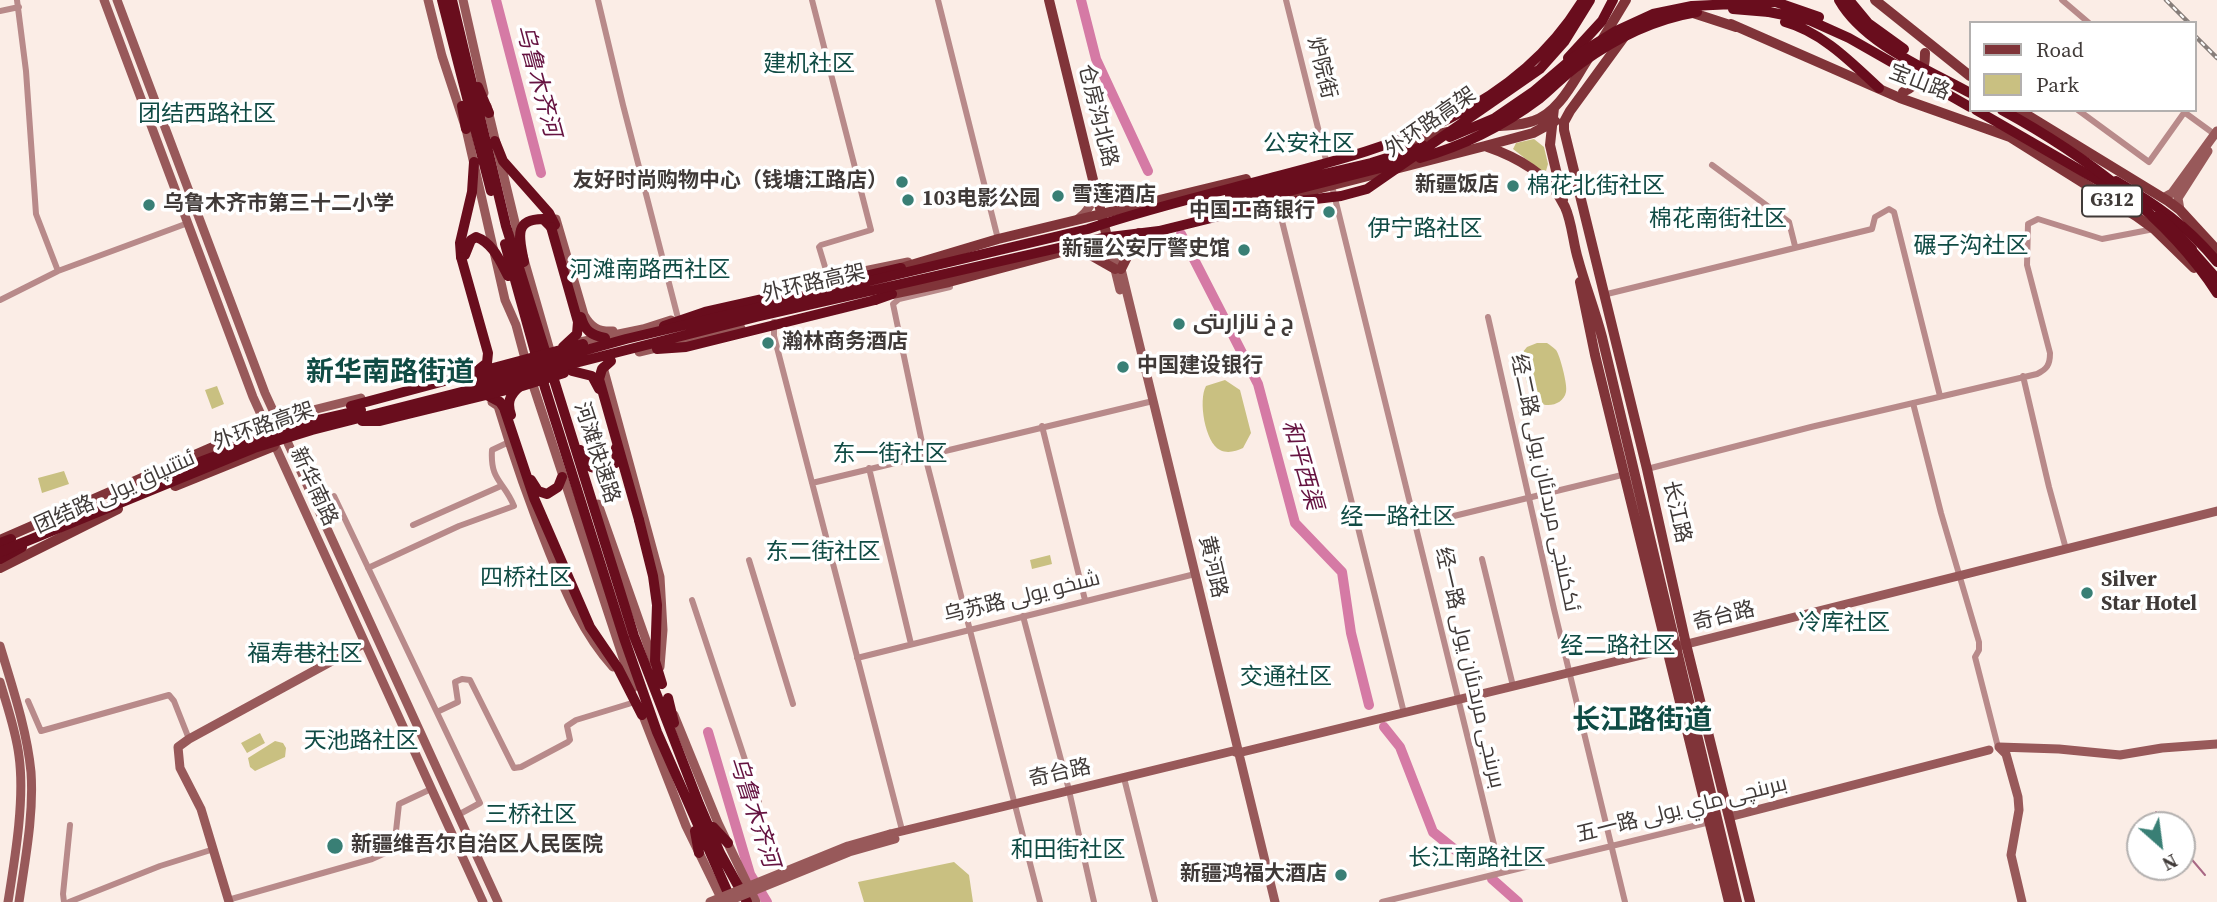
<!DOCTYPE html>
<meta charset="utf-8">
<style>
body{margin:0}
#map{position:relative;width:2217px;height:902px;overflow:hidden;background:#fbede6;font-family:"Source Serif 4",serif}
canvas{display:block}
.legend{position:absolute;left:1969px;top:21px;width:228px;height:91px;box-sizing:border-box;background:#fff;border:2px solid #b3b0af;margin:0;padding:9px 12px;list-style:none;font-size:21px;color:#403a38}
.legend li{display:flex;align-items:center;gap:14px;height:35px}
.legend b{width:35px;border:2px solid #b3b0af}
.north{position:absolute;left:2126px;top:811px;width:70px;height:70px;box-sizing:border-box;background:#fff;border:2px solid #b3b0af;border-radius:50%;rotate:152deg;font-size:19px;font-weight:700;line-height:28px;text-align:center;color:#403a38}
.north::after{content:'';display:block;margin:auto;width:24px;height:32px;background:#397f75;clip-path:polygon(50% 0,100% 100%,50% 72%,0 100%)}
</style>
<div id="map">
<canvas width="2217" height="902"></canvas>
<ul class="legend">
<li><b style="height:9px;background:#803439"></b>Road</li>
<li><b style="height:19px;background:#c9c081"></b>Park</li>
</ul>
<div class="north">N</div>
</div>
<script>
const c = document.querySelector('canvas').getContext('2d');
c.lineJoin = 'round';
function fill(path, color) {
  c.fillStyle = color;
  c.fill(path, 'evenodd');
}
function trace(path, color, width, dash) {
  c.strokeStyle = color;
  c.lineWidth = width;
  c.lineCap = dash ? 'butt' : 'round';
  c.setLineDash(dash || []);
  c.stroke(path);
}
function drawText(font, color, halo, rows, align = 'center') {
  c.font = font + ' "Source Serif 4",Cairo,"Noto Sans SC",serif';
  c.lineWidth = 7;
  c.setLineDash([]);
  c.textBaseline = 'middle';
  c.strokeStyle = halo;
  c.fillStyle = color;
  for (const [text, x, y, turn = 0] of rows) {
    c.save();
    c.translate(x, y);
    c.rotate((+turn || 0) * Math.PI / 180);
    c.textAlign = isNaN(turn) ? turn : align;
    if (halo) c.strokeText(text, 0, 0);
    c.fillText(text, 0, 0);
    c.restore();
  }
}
fill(new Path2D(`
 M1534,139L1544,147L1548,164L1546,171L1540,170L1513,149L1516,143Z
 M1537,343H1547C1550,345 1553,347 1556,350C1560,355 1568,386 1566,392C1563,407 1540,410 1532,396C1525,385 1524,366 1522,353L1527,347Z
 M1225,380L1240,390L1251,433L1243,448C1236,451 1228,454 1220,450C1205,443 1198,400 1206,386Z
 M217,386L224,404L212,409L205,390Z
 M64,471L69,484L42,493L38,478Z
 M1050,555L1052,564L1032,569L1030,560Z
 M260,733L265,743L247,753L241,743Z
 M275,741L283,743L286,748L285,757L255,771L250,767L248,758Z
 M954,862L969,875L973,902H864L858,882Z`), '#c9c081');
trace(new Path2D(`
 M2156,812L2165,825
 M2182,848L2205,875`), '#a86784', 2);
trace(new Path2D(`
 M496,0L541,173
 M1081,0L1096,59L1148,171
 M1181,234L1258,384L1295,523L1342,572L1351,633L1369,705
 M1384,727L1400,747L1433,832L1474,865
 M708,732L750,874L767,902
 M1492,879L1518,902`), '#d57aa5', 10);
trace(new Path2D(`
 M17,0L26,71L36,214L58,271
 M598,0L623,105L678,318
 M812,0L871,230L821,245L819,247L829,280
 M938,0L998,239
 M1286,0L1327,164
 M2062,0L2089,23
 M0,11L19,7
 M2078,110L2149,162L2186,110
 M2184,112L2217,136
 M1712,165L1789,222L1795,246
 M1331,182L1501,873
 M1277,201L1404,713
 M950,287L899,299L893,304L924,452L1040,902
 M1603,295L1872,229L1875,217L1889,209L1894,212L1940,396
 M0,300L58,271L188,223
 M1488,317L1554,609L1625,902
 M774,322V336L902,830
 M2023,376L2049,487L2066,549
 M1913,403L1941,513L1979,642V650L1975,657L1998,747
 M1042,426L1085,600
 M869,468L911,644
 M1647,469L1811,427L2037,374C2047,369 2050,365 2050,353L2027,265L2028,224L2038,219L2102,239L2154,229
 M812,483L1153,401
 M334,496L480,803L458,815
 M413,525L501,486
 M1417,525L1626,474
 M1482,559L1513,686
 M749,560L793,704
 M368,568L459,526L514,506C504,481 490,481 492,450L509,442
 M692,600L759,802
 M1023,616L1069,790
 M857,658L1195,574
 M28,701L41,731L169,695L174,701L189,739
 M437,712L458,702L455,682L462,679L470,680L514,768L521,767L568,742L570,740L567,726L576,720L635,702
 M1125,782L1155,902
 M1070,795L1094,902
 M228,900L372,859L390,851L395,840L399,804L431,789
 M64,902L63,894L70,825
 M69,902L160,866L214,849
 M1382,902L1710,822`), '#b88a8a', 6);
trace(new Path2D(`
 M104,0L253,397L483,902
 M117,0L265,393L498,902
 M428,0L442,56L466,129L505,300L516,325L527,366
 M463,0L484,93
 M487,106L519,239
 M1101,187L1122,203L1134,206
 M2163,198L2172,193L2217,131
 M2180,210L2178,198L2208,151
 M556,219L584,315C591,327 598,332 613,331
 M1078,219C1088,212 1093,202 1095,190
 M1114,240L1275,902
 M1108,241L1120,290
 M523,256L551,354
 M864,271L908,262
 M575,343L643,329L671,320
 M639,352L741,328
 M603,367L660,577L663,630L660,667
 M531,379L633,688
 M492,402L498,406C513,456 530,505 550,554C566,593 583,634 613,667
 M277,419L361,398
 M598,504L654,663
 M0,646C12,686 27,730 31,772C34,815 25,860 19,902
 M0,682C7,706 16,731 19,756C25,799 15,858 8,902
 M640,708L686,826L723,902
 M674,715L718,823L756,902
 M1999,747L2059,749L2120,755L2162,748L2217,744
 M1999,747L2006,754L2018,797L2019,810L2011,855L2022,902
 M1729,817L1989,750
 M890,834L1233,751L1238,753L1675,647L2217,511
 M229,902L201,809L180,768L178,747L189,739L365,643`), '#98595a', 9);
trace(new Path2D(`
 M1049,0L1108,241
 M1875,0L1970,76
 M1690,12L1736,27
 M1731,24L1900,98L2010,137L2136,216L2154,229L2194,268
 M1624,37L1570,111L1564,122V130L1647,469L1686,644L1750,902
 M1603,38L1626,0
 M1554,108L1550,145L1563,200
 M2019,110L2168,201L2180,210L2217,250
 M1500,126C1511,125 1523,125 1533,121C1559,113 1574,80 1588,59
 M1400,143L1447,132
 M1485,146L1533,133L1555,121
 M1294,195L1485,146C1517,157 1549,174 1565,207C1572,222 1573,243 1578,259C1585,285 1595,310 1602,337L1737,902
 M1078,248L1115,269
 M901,268L998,239L1246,179
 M1121,269L1139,233
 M1580,282L1595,355L1729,902
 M892,294L949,282L1065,251
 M175,486L274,446
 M2,539L277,419
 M0,568L118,509`), '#803439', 10);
trace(new Path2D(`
 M442,0L491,191
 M452,0L506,226L634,636L699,804L720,853L747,902
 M1770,0L1819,17
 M1769,12L1809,20L1849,38L1970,107
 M1785,22C1822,32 1852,63 1879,88
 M1568,58L1602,21L1613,0
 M478,87L489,113
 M462,106L466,129
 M1976,110L2125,196
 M495,141L503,161L549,213L555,225
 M2116,181C2154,203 2189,227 2217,262
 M505,244L545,388L624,638L657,732L732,902
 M2187,245L2217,279
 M465,255L471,240L476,237C493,243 500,261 508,276
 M461,257L460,243L472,192L474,162
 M524,262C520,240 512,219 543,219L551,227
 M875,300L892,294
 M664,326L705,312L901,268
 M572,371L592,376L599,389
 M487,395L500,402L504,408L534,498L590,627L618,668L642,715
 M511,415C507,403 509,396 519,387
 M580,450L591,467L604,471L617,462L616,448
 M531,480L538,491L547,494L558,487L562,477
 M639,520L653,576L657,605L655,661L662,684
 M0,543L11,539
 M0,559L22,547
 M668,698L674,723
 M713,827L728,843
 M695,831L699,853`), '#690d1d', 10);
const rail = new Path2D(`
 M2166,0L2189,23
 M2194,35L2217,58`);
trace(rail, '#877e7a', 4.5);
trace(rail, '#fff', 2, [5]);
trace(new Path2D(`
 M710,902L848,846L890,834
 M726,902L849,852L895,839`), '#98595a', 9);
trace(new Path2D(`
 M1903,92C1920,84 1925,72 1925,53`), '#803439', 10);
trace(new Path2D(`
 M1839,0C1864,44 1927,69 1970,93
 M1849,0L1868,23L1904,49
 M1733,9L1769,12
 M2002,110C2081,153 2168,216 2217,293
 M1450,137L1495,118L1533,92L1574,57L1616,31L1653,14L1692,6L1775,2
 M1420,158C1463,146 1503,126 1539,99C1553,88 1565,74 1580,64C1614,39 1655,19 1697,12
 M1230,196L1371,163L1425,146
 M1250,201L1404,162
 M2159,215L2192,249
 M551,227L578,322L577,334L563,347
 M461,257L488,353L487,363L477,371
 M581,317C585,331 591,335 605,338
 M657,349L686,347L875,300
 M611,361L602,369L599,379L639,520
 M478,380L626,339L1088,229C1150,208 1214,193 1278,176C1397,145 1515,112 1583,0
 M351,406L583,344
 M362,421H380L400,416L519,387L564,373
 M200,462L300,424L361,410
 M0,552L254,448L312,430L756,317L1102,238L1159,231L1264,205L1341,196L1367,189L1540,69L1564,42L1590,0`), '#690d1d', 10);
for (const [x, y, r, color] of [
 [902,182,7,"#397f75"],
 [1513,186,7,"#397f75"],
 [1058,196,7,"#397f75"],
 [908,200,7,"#397f75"],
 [149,205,7,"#397f75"],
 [1329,212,7,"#397f75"],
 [1244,250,7,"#397f75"],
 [1179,324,7,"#397f75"],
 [768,343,7,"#397f75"],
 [1123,367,7,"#397f75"],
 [2087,593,7,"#397f75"],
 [335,846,9,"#397f75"],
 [1341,875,7,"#397f75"]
]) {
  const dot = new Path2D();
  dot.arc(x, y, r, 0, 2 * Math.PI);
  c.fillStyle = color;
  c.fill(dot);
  trace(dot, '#fff', 2.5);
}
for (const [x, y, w] of [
 [2112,201,60]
]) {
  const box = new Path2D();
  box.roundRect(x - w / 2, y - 15.5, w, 31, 5);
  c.fillStyle = '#fff';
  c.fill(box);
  trace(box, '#403a38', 2);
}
drawText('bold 19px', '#403a38', null, [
 ["G312",2112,201]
]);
drawText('21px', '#403a38', '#fff', [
 ["炉院街",1321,68,76],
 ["宝山路",1919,83,21],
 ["仓房沟北路",1097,116,76],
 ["外环路高架",1431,123,-35],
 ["外环路高架",814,284,-13],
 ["外环路高架",264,427,-19],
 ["河滩快速路",596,453,72],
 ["经二路 ئككىنجى مرىدىئان يولى",1544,483,78],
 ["新华南路",313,487,65],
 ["团结路 ئىتتىپاق يولى",115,493,-24],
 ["长江路",1676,512,77],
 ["黄河路",1212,567,77],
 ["乌苏路 شىخو يولى",1022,598,-14],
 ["奇台路",1724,617,-14],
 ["经一路 بىرىنجى مرىدىئان يولى",1469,668,77],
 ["奇台路",1060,774,-13],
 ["五一路 بىرىنچى ماي يولى",1682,810,-14]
]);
drawText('bold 21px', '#403a38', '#fff', [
 ["友好时尚购物中心（钱塘江路店）",888,182,"right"],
 ["新疆饭店",1499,186,"right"],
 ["雪莲酒店",1072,196],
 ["103电影公园",922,200],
 ["乌鲁木齐市第三十二小学",163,205],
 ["中国工商银行",1315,212,"right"],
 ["新疆公安厅警史馆",1230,250,"right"],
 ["ج خ نازارىتى",1193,324],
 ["瀚林商务酒店",782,343],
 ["中国建设银行",1137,367],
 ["Silver",2101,581],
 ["Star Hotel",2101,605],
 ["新疆维吾尔自治区人民医院",351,846],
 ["新疆鸿福大酒店",1327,875,"right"]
], 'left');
drawText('23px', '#104b44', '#fff', [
 ["建机社区",809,65],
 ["团结西路社区",207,115],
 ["公安社区",1309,145],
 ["棉花北街社区",1596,187],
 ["棉花南街社区",1718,220],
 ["伊宁路社区",1425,230],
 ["碾子沟社区",1971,247],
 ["河滩南路西社区",650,271],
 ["东一街社区",890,455],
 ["经一路社区",1398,518],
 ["东二街社区",823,553],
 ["四桥社区",526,579],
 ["冷库社区",1844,624],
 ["经二路社区",1618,647],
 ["福寿巷社区",305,655],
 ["交通社区",1286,678],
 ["天池路社区",361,742],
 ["三桥社区",531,816],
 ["和田街社区",1068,851],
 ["长江南路社区",1477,859]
]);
drawText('italic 23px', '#651341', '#fff', [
 ["乌鲁木齐河",537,81,75],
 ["和平西渠",1301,465,74],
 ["乌鲁木齐河",753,812,72]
]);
drawText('bold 28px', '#104b44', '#fff', [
 ["新华南路街道",390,374],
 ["长江路街道",1642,722]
]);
</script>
